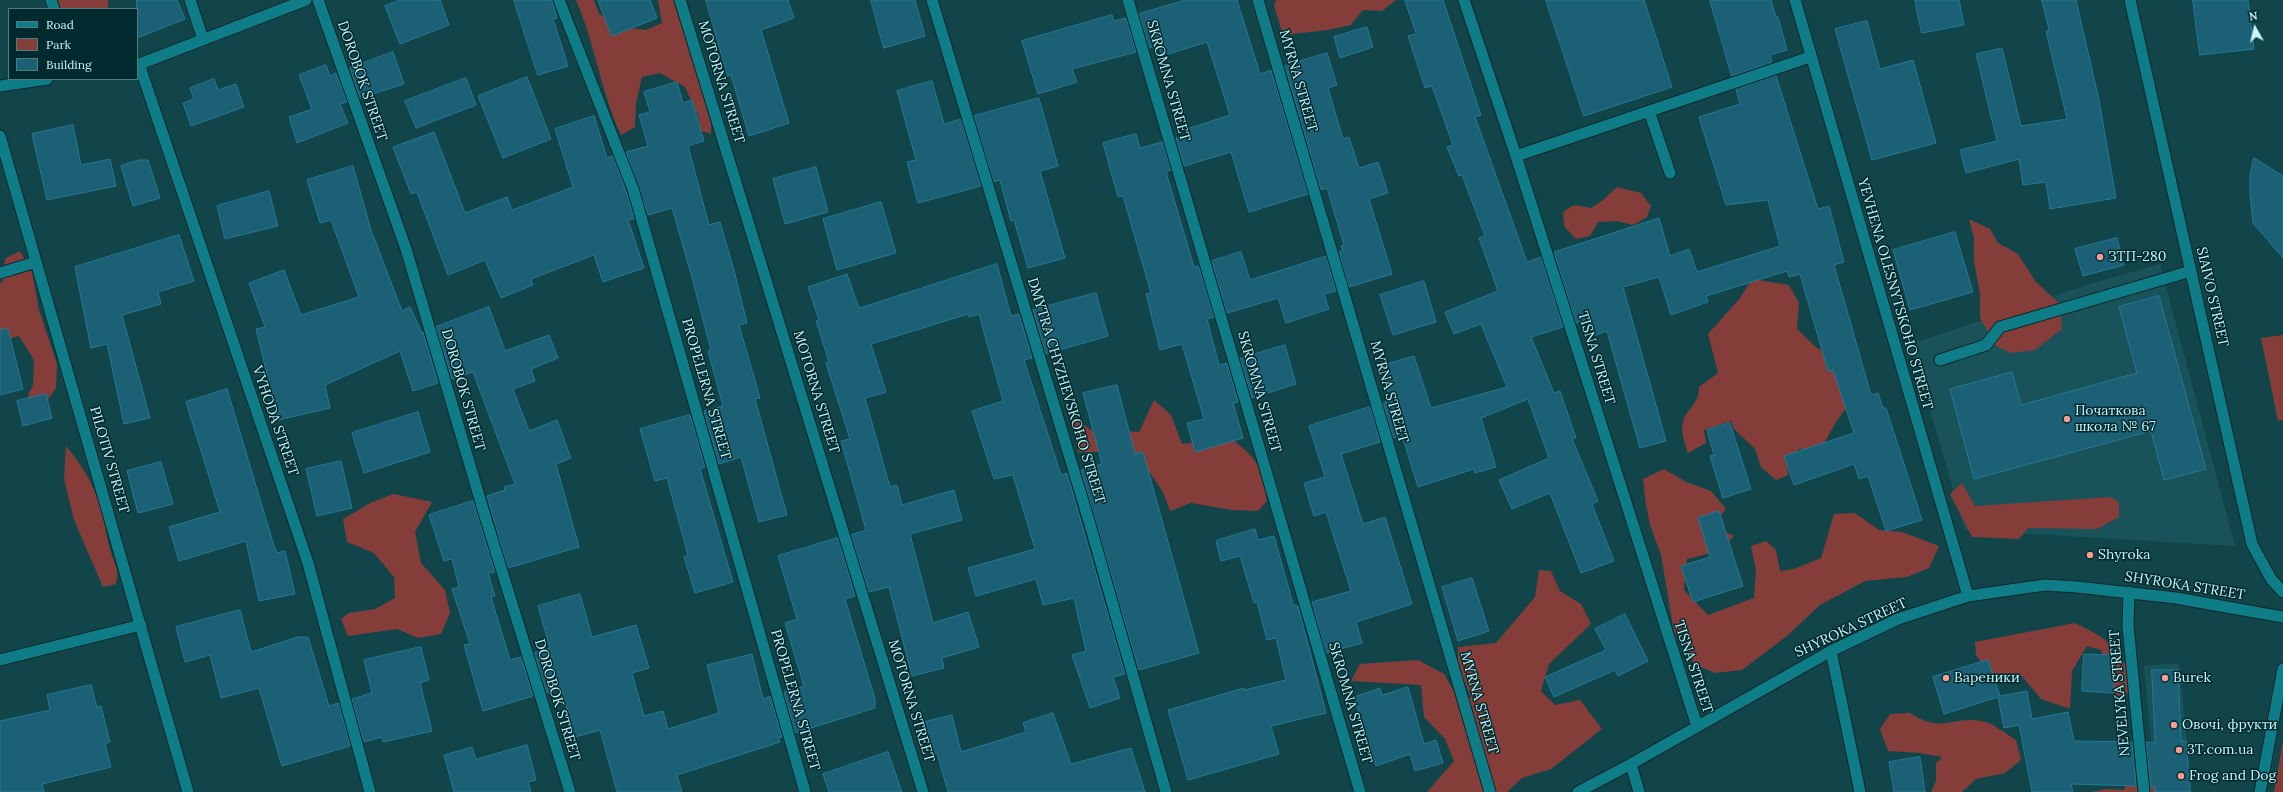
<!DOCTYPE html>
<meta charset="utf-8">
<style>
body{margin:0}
#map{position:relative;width:2283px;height:792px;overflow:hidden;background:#11454a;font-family:Lora,serif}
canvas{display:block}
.legend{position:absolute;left:8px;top:8px;width:130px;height:72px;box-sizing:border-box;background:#002a2e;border:1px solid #507b7f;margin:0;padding:5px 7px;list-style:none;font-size:12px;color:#c9f4f9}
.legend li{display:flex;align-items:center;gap:8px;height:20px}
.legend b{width:20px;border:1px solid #507b7f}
.north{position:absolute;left:2235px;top:8px;width:40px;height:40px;-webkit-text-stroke:3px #002a2e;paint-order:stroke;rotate:352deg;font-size:11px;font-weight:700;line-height:16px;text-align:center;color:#c9f4f9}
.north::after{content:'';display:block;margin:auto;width:14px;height:18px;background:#c9f4f9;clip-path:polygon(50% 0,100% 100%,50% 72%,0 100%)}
</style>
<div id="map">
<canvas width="2283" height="792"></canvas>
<ul class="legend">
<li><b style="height:5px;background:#0f7d87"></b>Road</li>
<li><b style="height:11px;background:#853d3a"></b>Park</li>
<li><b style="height:11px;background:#1c6076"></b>Building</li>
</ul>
<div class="north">N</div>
</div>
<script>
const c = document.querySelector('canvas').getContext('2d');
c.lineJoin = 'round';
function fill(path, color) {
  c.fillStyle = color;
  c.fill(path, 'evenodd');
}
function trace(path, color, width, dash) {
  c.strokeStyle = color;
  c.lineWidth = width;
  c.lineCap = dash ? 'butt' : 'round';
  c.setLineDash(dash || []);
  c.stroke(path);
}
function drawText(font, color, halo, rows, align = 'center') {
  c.font = font + ' Lora,serif';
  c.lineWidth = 3;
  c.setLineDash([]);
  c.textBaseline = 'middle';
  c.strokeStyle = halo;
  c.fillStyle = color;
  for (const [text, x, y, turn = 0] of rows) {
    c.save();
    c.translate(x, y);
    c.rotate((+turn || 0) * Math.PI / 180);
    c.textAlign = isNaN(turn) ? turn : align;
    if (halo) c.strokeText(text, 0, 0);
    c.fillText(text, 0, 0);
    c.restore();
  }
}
fill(new Path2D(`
 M2160,264L2235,546L1965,530L1911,344L2086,285Z
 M2179,663L2192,792H2156L2144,666Z`), '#195359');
fill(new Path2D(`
 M50,0H108V9H54Z
 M576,0H594L599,14L622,27L646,30L662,23L658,0H676L711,109V134L701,131L698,115L685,87L660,73L642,77L636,103L635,127L621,135C601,92 595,44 576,0Z
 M1276,0H1396L1382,11L1363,10L1351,25L1328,30L1283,35L1274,5Z
 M1617,187L1641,193L1651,206L1647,217L1633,225L1617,221L1598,222L1590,236L1576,239L1564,226L1563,212L1574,205L1591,208L1603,200Z
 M1969,219L1990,229L1998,243L2018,254L2036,282L2060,304L2062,329L2035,350L2011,353L1996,346L1980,318V293L1974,262V238Z
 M20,251L32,272L39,310L57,364L56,388L42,408L22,409L33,385L34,360L19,336L0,341V283L3,282L0,275L6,258Z
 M1752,279L1789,285L1799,303L1797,329L1816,347L1834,358L1850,403L1836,422L1821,449H1799L1787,461L1788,475L1776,480L1761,467L1755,449L1734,429L1731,421L1704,430L1706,443L1688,453C1685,444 1680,431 1683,421C1688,407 1699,405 1699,387L1718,373L1708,334L1740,298Z
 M2283,335V420L2278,421L2261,338Z
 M1154,400L1171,415L1182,444L1204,441L1226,435C1258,459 1260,461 1267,501L1258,511L1232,510L1191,503L1170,511L1163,492L1150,473L1106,452H1078L1072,420L1081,423L1103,438L1120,431L1139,432Z
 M66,446C83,466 97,490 103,516C106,528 107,541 111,552C115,566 120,569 116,584L103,587L74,520L64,479Z
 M1664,469L1686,482L1711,491L1726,509L1713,526L1734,536C1721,551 1706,555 1687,559L1684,590L1708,615L1754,598L1756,570L1751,546L1766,541L1776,550L1780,571L1794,569L1821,558L1834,514L1855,513L1879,530L1902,532L1939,546L1929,568L1907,577L1865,581L1820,605L1787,636L1742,670L1715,673L1694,664L1688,651L1674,632L1661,555L1650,525L1646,505L1643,479Z
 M1962,483L1975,506L2110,497L2119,502V517L2097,529L2028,528L2019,539L1972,537L1950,494Z
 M394,494L432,502L415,532L421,563L445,590L450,613L441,634L418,638L397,629L348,636L341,619L349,613L375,609L395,598L394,577L374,553L347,542L343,519L372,502Z
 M1539,570L1551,571L1560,591L1581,604L1591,624L1549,664L1541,691L1555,705L1580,700L1602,729L1551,769L1522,778L1507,792H1427L1454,761L1445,739L1424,717L1421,685L1351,681L1360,664L1418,660L1444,674L1458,698L1471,697L1458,667V647L1496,643L1535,597Z
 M2075,623C2111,640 2115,646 2135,681L2124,698L2113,693L2101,650L2087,646L2072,671L2070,709L2041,699L2022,676L1989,674L1976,655L1975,642Z
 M1910,713C1942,734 1952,716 1981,721C1992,722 2006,734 2016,740L2021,760L2005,773L1976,779L1962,792H1931L1936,781V763L1942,757L1919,753L1888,751L1880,729L1890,714Z
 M2283,741V792H2274Z
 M2150,762L2158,792H2092L2106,789L2124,790L2135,767Z`), '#853d3a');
const building = new Path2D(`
 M137,0H177L185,19L137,38Z
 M400,0H440L449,25L400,44L385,6Z
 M514,0H552L557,18L553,19L568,66L538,75Z
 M598,0H650L657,18L612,36Z
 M706,0H788L794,18L761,30L789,123L749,136L731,75L728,76Z
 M871,0H915L925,36L884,48Z
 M1186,0H1237L1260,74L1271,70L1308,194L1249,212L1231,152L1184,166L1176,138L1189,135L1187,129L1230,115L1207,42L1162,56L1159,46L1149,48L1139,14Z
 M1405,0H1443L1481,115L1475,117L1527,262L1541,257L1563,327L1531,337L1554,393L1560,391L1576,438L1572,439L1598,501L1592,504L1614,561L1581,573L1550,493L1512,509L1499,480L1549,458L1528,399L1481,418L1496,467L1475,473L1474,469L1418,487L1402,435L1393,438L1383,403L1391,401L1380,366L1414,356L1431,408L1507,387L1481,324L1454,334L1445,312L1498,291L1479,238L1485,236L1462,175L1459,176L1447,147L1453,145L1432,86L1425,88L1408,36L1416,34Z
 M1546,0H1644L1672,87L1584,116Z
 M1710,0H1771L1776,17H1778L1787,50L1770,55L1772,62L1732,76Z
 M1915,0H1959L1964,25L1922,33Z
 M2042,0H2076L2099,100L2116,198L2050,209L2046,182L2023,185L2019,159L1966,173L1960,150L1997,141L1976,54L2002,48L2021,126L2067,119L2046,31H2049Z
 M2193,0H2248L2254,49L2200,55Z
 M1112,15L1114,21L1126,18L1136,52L1072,69L1077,82L1038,94L1022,41Z
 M1867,21L1880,69L1913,60L1936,143L1872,160L1835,29Z
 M1367,27L1373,47L1340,58L1334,37Z
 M393,52L404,84L360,98L350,68Z
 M1327,53L1337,85L1328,88L1343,139L1349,137L1359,168L1378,162L1388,193L1369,199L1392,274L1349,287L1339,252L1343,251L1341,246L1344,245L1327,188L1321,190L1285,66Z
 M326,65L330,76L336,73L347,102L340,104L348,123L297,143L289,117L312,109L299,75Z
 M1776,76L1818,209L1829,206L1844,262L1834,265L1871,395L1878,393L1883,408H1886L1922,520L1886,531L1868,476L1859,479L1854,464L1794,485L1784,456L1854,433L1833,370L1828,371L1800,274L1789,277L1787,271L1706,296L1708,302L1671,315L1659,277L1623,287L1666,441L1640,448L1607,331L1593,336L1588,319L1576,323L1554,252L1659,218L1670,256L1689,249L1697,272L1780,246L1768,200L1726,205L1699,117L1740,104L1736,89Z
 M527,77L551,139L503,158L478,96Z
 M466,78L476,105L416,128L405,101Z
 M214,79L218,90L236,84L244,107L191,126L183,103L194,99L190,88Z
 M932,81L944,124L961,119L981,186L918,203L907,162L916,160L897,91Z
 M677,82L683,103L692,100L704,141L688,146L709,225L720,222L734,270L747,323L739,325L760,398L755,399L787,515L759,522L741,457L719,464L704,411L723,406L708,351L711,350L691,274L672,208L648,215L626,152L648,146L639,115L650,112L644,92Z
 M1039,98L1058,166L1040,171L1065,258L1028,268L1014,220L1011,221L1000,180L994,182L974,116Z
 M594,116L607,158L613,156L626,191L634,219L628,220L644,268L603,282L594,255L531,279L533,285L501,298L485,260L448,275L417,192L411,194L393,147L434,132L465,213L507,197L512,210L573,187L555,129Z
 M73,125L81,165L110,159L116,186L47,200L32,134Z
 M1136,134L1140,148L1162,142L1171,170L1166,172L1194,267L1199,266L1214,317L1207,319L1219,365L1227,363L1238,402L1233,403L1243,438L1195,452L1187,423L1204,419L1182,344L1160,350L1146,294L1151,293L1123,196L1118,197L1103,143Z
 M2254,158L2283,176V258L2253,223L2250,194V176Z
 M139,160H148L160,198L133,206L121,166Z
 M353,166L371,230L402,311L410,307L422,333L423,332L438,383L413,391L400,351L325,385L330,408L278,420L256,329L265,327L249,283L284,270L301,315L359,297L331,220L320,223L307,180Z
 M816,167L828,212L785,224L773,179Z
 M269,191L278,226L225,239L217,206Z
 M881,202L896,253L837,270L823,219Z
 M1955,232L1973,292L1910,310L1893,250Z
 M179,235L194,281L158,292L161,304L122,315L150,418L124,424L107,344L91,348L75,267Z
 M2117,238L2124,265L2083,276L2075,249Z
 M1241,252L1250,280L1326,256L1336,291L1324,294L1329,309L1286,323L1278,298L1227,313L1212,261Z
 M997,264L1011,316L1019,314L1032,358L1024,360L1061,475L1067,473L1125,674L1113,677L1120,698L1090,708L1072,655L1086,651L1074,598L1043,605L1036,579L976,596L968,568L1035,549L1013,475L994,479L972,411L1003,401L979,314L969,317L968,314L871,344L886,392L865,398L890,487L897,485L902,505L954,490L962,520L910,534L933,623L968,612L979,647L942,658L944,668L912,676L889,587L869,592L851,535L866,530L841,441L850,439L826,363L829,362L816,321L819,320L808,287L847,274L859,308Z
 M1424,281L1436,322L1393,335L1380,295Z
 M1096,293L1108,336L1046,354L1033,310Z
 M2159,296L2206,469L2164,480L2151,431L1974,479L1950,389L2012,372L2021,405L2137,373L2119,307Z
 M489,307L505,351L549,335L558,358L531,369L535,381L513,389L529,431L557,420L571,458L556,464L579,547L508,568L487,496L505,490L504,487L515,484L473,372L452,379L436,327Z
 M8,329L23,389L0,395V330Z
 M1285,345L1296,384L1252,398L1240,359Z
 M1117,385L1135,454L1143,452L1199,653L1139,670L1081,470L1102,464L1083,393Z
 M227,389L274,546L277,553L285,551L295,594L259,601L246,541L179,561L169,527L220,512L186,402Z
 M46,394L52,418L23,426L17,401Z
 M1370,407L1380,442L1341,454L1363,524L1385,517L1412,604L1356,622L1362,643L1326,653L1312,602L1351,591L1326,512L1314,516L1304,483L1325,477L1309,426Z
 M418,412L430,452L364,473L352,433Z
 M690,415L705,467L700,469L733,582L695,593L684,557L688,555L667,478L655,481L640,429Z
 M1730,423L1751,489L1723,498L1710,456L1714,455L1707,430Z
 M341,461L352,508L317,516L306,469Z
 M161,462L173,504L138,513L127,471Z
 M473,501L495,572L488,573L495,596L491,597L510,660L521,657L533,696L483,711L464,645L470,644L452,589L459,587L452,559L444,561L429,515Z
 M1719,511L1743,586L1693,602L1681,566L1710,557L1698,518Z
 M1255,529L1258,540L1274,536L1293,604L1296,606H1298L1326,713L1271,726L1279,754L1188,780L1168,710L1244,688V690L1286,680L1276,638L1267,640L1257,602L1254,603L1240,556L1221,561L1216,541Z
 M838,538L855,596L845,599L875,699V708L795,733L784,692L804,686L785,623L797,619L778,556Z
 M1472,578L1489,631L1458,641L1442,587Z
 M580,594L592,637L636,625L649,668L632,673L644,716L663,711L668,729L719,713L707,665L752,654L763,699L770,696L782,737L778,738L780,742L677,775L682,792H617L600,730L575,737L561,688L547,693L534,653L550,648L538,606Z
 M240,610L251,652L298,637H308L329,706L339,703L350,746L282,766L259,688L221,698L210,655L185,662L176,627Z
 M1625,614L1648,661L1618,676L1615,670L1554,697L1545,677L1606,650L1595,629Z
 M421,647L429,680L420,683L432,731L383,742L382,737L364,742L352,699L372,693L364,660Z
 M2084,654L2115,655L2113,693L2082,691Z
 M1988,660L2000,696L2027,691L2032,719L2068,712L2074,741L2132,742L2136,786L2071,784L2073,792H2032L2019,725L2004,728L1998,697L1944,714L1933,677Z
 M2152,670H2178L2181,741H2186L2190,792H2155V787H2151L2146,742L2155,743Z
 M91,685L97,707L101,706L110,742L105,744L111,767L42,784L44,792H0V721L50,710L47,695Z
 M1408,687L1424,744L1436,740L1443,763L1415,771L1410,754L1376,766L1354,697L1380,688L1382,695Z
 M1053,713L1071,764L1131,748L1145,792H948L937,753L931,754L923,722L952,715L961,752L1026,732L1023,723Z
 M527,745L536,780L528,782L531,792H454L444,755L472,747L476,759Z
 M888,752L902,792H829L823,774Z
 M1920,757L1925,792H1894L1889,762Z`);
fill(building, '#1c6076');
trace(building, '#247995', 1);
const service = new Path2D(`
 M1649,111L1670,173
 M1516,156L1810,57
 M0,273L36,262
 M1940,360L1986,345L2000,327L2191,271
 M2129,592L2128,626L2144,792
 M0,660L141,625`);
const minor = new Path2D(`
 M51,0L54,9
 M190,0L203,39
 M318,0L406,249L485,516L570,792
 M559,0L633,189L805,792
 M680,0L923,792
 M932,0L1089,521L1166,792
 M1128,0L1360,792
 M1258,0L1490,792
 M1464,0L1516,156L1697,726
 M1795,0L1968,596
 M139,64L308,563L370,792
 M0,136L188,792
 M1831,651L1860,792
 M1631,764L1639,792`);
const tertiary = new Path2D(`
 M2130,0L2252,544L2271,579L2283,592
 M137,65L306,0
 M0,86L47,79
 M1578,792L1631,764L1831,651L1898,619L1968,596L2045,585L2077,587L2176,598L2283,617`);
const secondary = new Path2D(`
 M2260,792L2283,669`);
trace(service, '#0a292c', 13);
trace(minor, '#0a292c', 13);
trace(tertiary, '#0a292c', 13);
trace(secondary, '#0a292c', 13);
trace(service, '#0f7d87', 11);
trace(minor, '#0f7d87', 11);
trace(tertiary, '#0f7d87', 11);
trace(secondary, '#0f7d87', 11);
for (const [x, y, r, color] of [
 [2100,257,4,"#f59c95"],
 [2067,419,4,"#f59c95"],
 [2090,555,4,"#f59c95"],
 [1946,678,4,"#f59c95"],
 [2165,678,4,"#f59c95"],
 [2174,725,4,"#f59c95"],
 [2179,750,4,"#f59c95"],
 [2181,776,4,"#f59c95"]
]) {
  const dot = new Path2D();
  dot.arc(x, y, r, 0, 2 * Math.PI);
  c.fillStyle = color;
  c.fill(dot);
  trace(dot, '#002a2e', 1.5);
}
drawText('14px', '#c9f4f9', '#002a2e', [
 ["DOROBOK STREET",362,81,71],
 ["SKROMNA STREET",1168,81,74],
 ["MYRNA STREET",1298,81,74],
 ["MOTORNA STREET",721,82,73],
 ["YEVHENA OLESNYTSKOHO STREET",1895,294,74],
 ["SIAIVO STREET",2212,297,77],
 ["TISNA STREET",1596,358,73],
 ["PROPELERNA STREET",706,389,74],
 ["DOROBOK STREET",463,390,74],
 ["DMYTRA CHYZHEVSKOHO STREET",1066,391,73],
 ["MOTORNA STREET",816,392,73],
 ["SKROMNA STREET",1259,392,74],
 ["MYRNA STREET",1389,392,74],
 ["VYHODA STREET",275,421,71],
 ["PILOTIV STREET",109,460,74],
 ["SHYROKA STREET",2185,586,9],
 ["SHYROKA STREET",1851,628,-25],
 ["TISNA STREET",1693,667,72],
 ["NEVELYKA STREET",2120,693,-95],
 ["DOROBOK STREET",557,700,73],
 ["PROPELERNA STREET",795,700,74],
 ["MOTORNA STREET",911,701,73],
 ["SKROMNA STREET",1350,703,74],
 ["MYRNA STREET",1479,703,74]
]);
drawText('14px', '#c9f4f9', '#002a2e', [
 ["ЗТП-280",2108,257],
 ["Початкова",2075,411],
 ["школа № 67",2075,427],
 ["Shyroka",2098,555],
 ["Вареники",1954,678],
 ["Burek",2173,678],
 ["Овочі, фрукти",2182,725],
 ["3T.com.ua",2187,750],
 ["Frog and Dog",2189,776]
], 'left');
</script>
